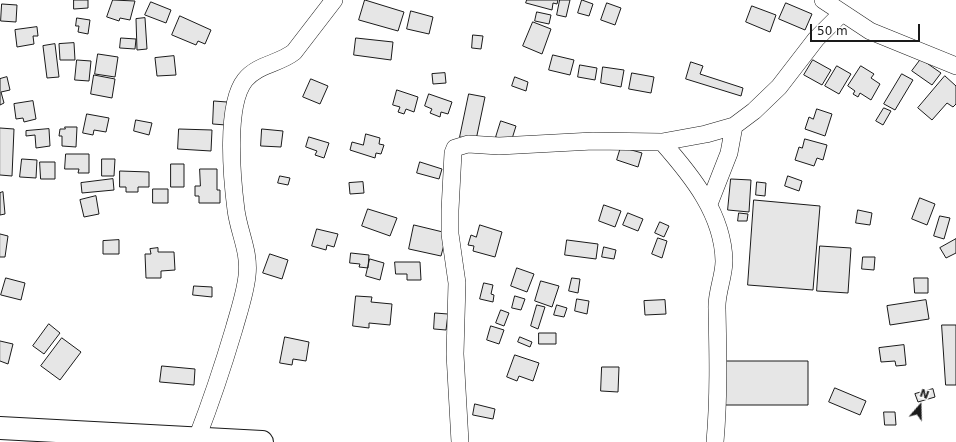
<!DOCTYPE html>
<style>
body{margin:0}
#map{position:relative;width:956px;height:442px;overflow:hidden;background:#fff;font-family:"DejaVu Sans",sans-serif}
canvas{display:block}
.north{position:absolute;left:900px;top:386px;width:40px;height:40px;-webkit-text-stroke:3px #fff;paint-order:stroke;rotate:20deg;font-size:11px;font-weight:700;line-height:16px;text-align:center;color:#1a1a1a}
.north::after{content:'';display:block;margin:auto;width:14px;height:18px;background:#1a1a1a;clip-path:polygon(50% 0,100% 100%,50% 72%,0 100%)}
.scale{position:absolute;left:810px;top:24px;width:110px;height:18px;box-sizing:border-box;border:2px solid #1a1a1a;border-top:0;padding-left:5px;font-size:12px;line-height:14px;white-space:nowrap;color:#1a1a1a;-webkit-text-stroke:3px #fff;paint-order:stroke}
</style>
<div id="map">
<canvas width="956" height="442"></canvas>
<div class="north">N</div>
<div class="scale">50 m</div>
</div>
<script>
const c = document.querySelector('canvas').getContext('2d');
c.lineJoin = 'round';
function fill(path, color) {
  c.fillStyle = color;
  c.fill(path, 'evenodd');
}
function trace(path, color, width, dash) {
  c.strokeStyle = color;
  c.lineWidth = width;
  c.lineCap = dash ? 'butt' : 'round';
  c.setLineDash(dash || []);
  c.stroke(path);
}
const building = new Path2D(`
 M74,0H88V8L74,9Z
 M113,0L135,1L130,20L120,18L119,21L107,17Z
 M365,0L404,12L398,31L359,20Z
 M527,0H558L557,4L553,3L552,10L526,3Z
 M560,0H570L566,17L557,15Z
 M582,0L593,4L589,16L578,13Z
 M151,2L171,10L166,23L145,15Z
 M607,3L621,8L615,25L601,20Z
 M786,3L812,14L805,30L779,19Z
 M2,4L17,5L16,22L1,21Z
 M752,6L776,15L770,32L746,22Z
 M411,11L433,17L429,34L407,29Z
 M537,12L551,15L549,24L535,21Z
 M180,16L211,30L205,44L198,41L196,45L172,35Z
 M77,18L90,20L88,34L78,32L79,26H76Z
 M145,18L147,49L137,50L136,19Z
 M533,22L551,29L542,54L523,46Z
 M37,27L38,36H33L34,44L17,47L15,30Z
 M473,35L483,36L481,49L472,48Z
 M121,38L136,39L135,49L120,48Z
 M356,38L393,42L391,60L354,55Z
 M74,43L75,60H60L59,44Z
 M55,44L59,77L47,78L43,46Z
 M98,54L118,57L115,77L95,74Z
 M553,55L574,60L570,75L549,70Z
 M174,56L176,75L157,76L155,58Z
 M921,59L941,73L932,85L912,71Z
 M77,60L91,61L89,81L75,80Z
 M813,60L831,70L822,85L804,75Z
 M691,62L703,66L700,74L743,88L741,96L686,79Z
 M580,65L597,68L595,80L578,77Z
 M837,66L851,74L839,94L825,86Z
 M861,66L874,74L871,78L880,84L871,100L860,93L858,97L853,94L855,91L848,86Z
 M603,67L624,70L621,87L601,83Z
 M445,73L446,83L433,84L432,74Z
 M632,73L654,77L651,93L629,89Z
 M902,74L913,80L895,110L884,104Z
 M94,75L115,79L112,98L91,94Z
 M945,76L956,86V104L953,107L947,103L932,120L918,108Z
 M7,77L10,90L1,92L4,103L0,105V79Z
 M515,77L528,82L526,91L512,86Z
 M311,79L328,86L320,104L303,97Z
 M397,90L418,97L414,112L406,109L404,114L398,112L400,107L393,105Z
 M429,94L452,102L448,114L441,112L440,117L430,113L432,109L425,106Z
 M469,94L485,97L476,140L460,137Z
 M33,101L36,119L24,122L23,118L16,119L14,104Z
 M214,101L227,102L226,125L213,124Z
 M884,108L891,111L883,125L876,121Z
 M817,109L832,114L825,136L805,129L809,117L813,119Z
 M87,114L109,118L106,132L94,130L93,135L83,133Z
 M136,120L152,123L149,135L134,131Z
 M501,121L516,126L511,142L496,137Z
 M65,127H77L76,147L62,146V136H59L60,129H65Z
 M0,128L14,129L12,176L0,175Z
 M49,129L50,146L36,148L35,135L26,136V131Z
 M179,129L212,130L211,151L178,149Z
 M262,129L283,131L281,147L261,146Z
 M366,134L380,138L379,144L384,145L381,154L376,153L375,158L350,150L352,142L363,145Z
 M309,137L329,143L324,158L315,155L317,151L306,147Z
 M805,139L827,145L823,160L817,158L814,166L795,160L799,147L802,148Z
 M621,147L642,153L638,167L617,160Z
 M66,154H89V173H78L79,169H65Z
 M22,159L37,160L36,178L20,177Z
 M102,159H115L114,176H102Z
 M40,162H55V179H41Z
 M420,162L442,169L439,179L417,173Z
 M171,164H184V187H171Z
 M200,169H217V190H220V203H199V196H195V186H200Z
 M120,171L149,172V187H138V192H126V187H120Z
 M280,176L290,178L288,185L278,183Z
 M788,176L802,181L799,191L785,186Z
 M113,179L114,190L82,193L81,183Z
 M731,179L751,180L749,212L728,210Z
 M363,182L364,193L350,194L349,183Z
 M757,182L766,183L765,196L756,195Z
 M153,189H168V203H153Z
 M3,192L5,214L0,215V193Z
 M96,196L99,214L84,217L80,200Z
 M920,198L935,204L927,225L912,219Z
 M754,200L820,206L813,290L748,285Z
 M604,205L621,211L615,227L599,221Z
 M368,209L397,218L390,236L362,226Z
 M858,210L872,213L870,225L856,223Z
 M628,213L643,219L638,231L623,225Z
 M739,213L748,214L747,221H738Z
 M940,216L950,218L944,239L934,236Z
 M660,222L669,226L664,237L655,233Z
 M414,225L447,233L441,256L409,249Z
 M480,225L502,232L495,257L473,251L474,246L468,245L471,235L476,237Z
 M317,229L338,234L334,247L327,245L326,250L312,246Z
 M0,234L8,236L5,257H0Z
 M658,238L667,241L662,258L652,254Z
 M956,239V253L946,258L940,248Z
 M119,240V254H103V241Z
 M567,240L598,244L596,259L565,255Z
 M820,246L851,248L848,293L817,291Z
 M604,247L616,250L614,259L602,257Z
 M158,248V252H174L175,270L161,271V278H146L145,254H151L150,249Z
 M351,253L369,255L368,268L359,267L360,264L350,263Z
 M270,254L288,260L282,279L263,273Z
 M863,257H875L874,270L862,269Z
 M370,259L384,263L380,280L366,276Z
 M395,262H420L421,280H407V274H396Z
 M517,268L534,274L527,292L511,286Z
 M6,278L25,283L21,300L1,295Z
 M572,278L580,279L578,293L569,291Z
 M914,278H928V293H915Z
 M541,281L559,286L552,307L535,301Z
 M484,283L493,285L491,294L494,295L493,302L480,299Z
 M194,286L212,287V297L193,295Z
 M356,296L372,297L371,302L392,304L390,325L369,323V328L353,326Z
 M515,296L525,299L521,310L512,308Z
 M577,299L589,301L587,314L575,311Z
 M665,300L666,314L645,315L644,301Z
 M926,300L929,319L890,325L887,306Z
 M537,305L545,307L538,329L531,326Z
 M557,305L567,308L564,317L554,315Z
 M501,310L509,313L504,326L496,323Z
 M435,313L448,314L446,330L434,329Z
 M49,324L60,333L44,354L33,346Z
 M942,325H956V385H946Z
 M491,326L504,330L499,344L487,340Z
 M539,333H556V344H539Z
 M285,337L309,342L306,361L293,359L292,365L280,363Z
 M520,337L532,342L530,347L518,342Z
 M62,338L81,352L60,380L41,366Z
 M0,341L13,344L8,364L0,361Z
 M904,345L906,365L896,366L895,361L881,362L879,348Z
 M515,355L539,363L533,381L519,376L517,381L507,377Z
 M724,361H808V405H724Z
 M162,366L195,369L194,385L160,382Z
 M602,367H619L618,392L601,391Z
 M835,388L866,401L860,415L829,402Z
 M933,389L935,397L918,402L915,394Z
 M475,404L495,409L493,419L473,415Z
 M884,412H895L896,425H885Z`);
fill(building, '#e6e6e6');
trace(building, '#1a1a1a', 1);
const minor = new Path2D(`
 M823,0L870,31L956,66
 M662,142C692,176 723,214 724,261C724,277 716,293 717,309C718,353 719,397 715,442
 M709,204L729,153L734,126L754,111L779,87L816,39L842,13
 M197,438C211,402 223,366 234,329C239,311 245,294 247,276C250,252 239,233 236,210C232,179 225,105 245,80C258,64 279,64 294,52L334,0
 M460,442L455,354L457,283L450,234V210L453,153L455,148L468,144L499,146L593,141L662,142L706,134L734,126`);
const highway = new Path2D(`
 M0,428L262,442`);
trace(minor, '#1a1a1a', 18);
trace(highway, '#1a1a1a', 24);
trace(minor, '#fff', 17);
trace(highway, '#fff', 22);
</script>
